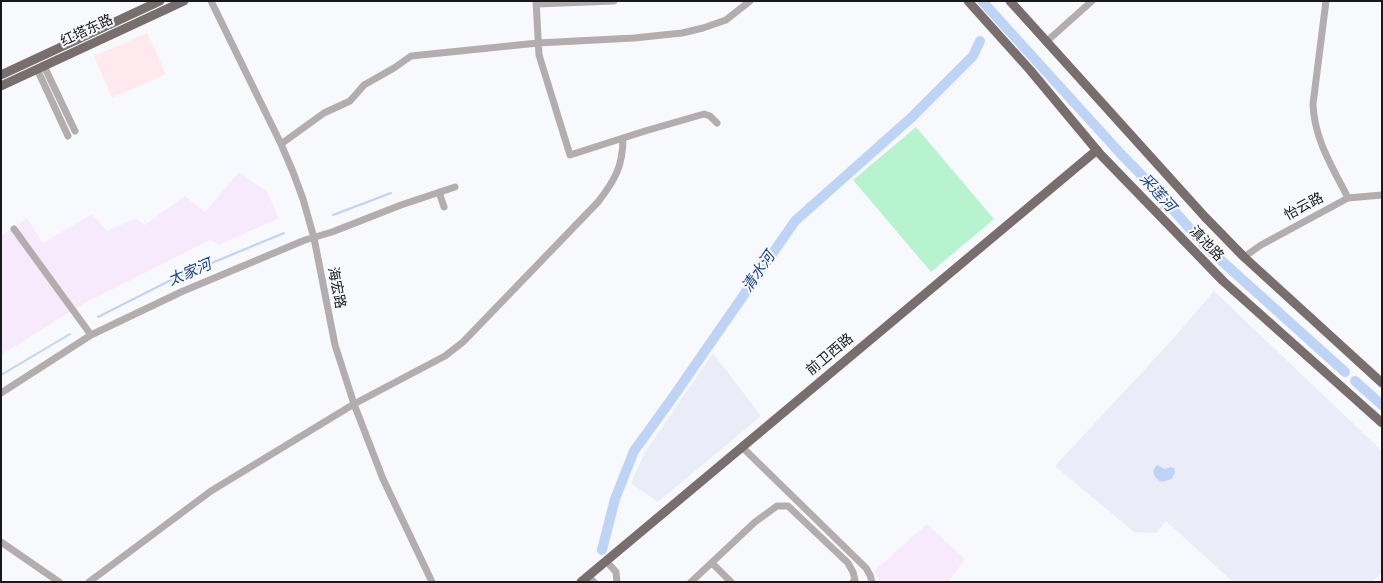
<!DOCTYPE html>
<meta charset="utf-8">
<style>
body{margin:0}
#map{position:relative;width:1383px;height:583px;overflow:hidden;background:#f8f9fd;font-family:"Archivo Narrow",sans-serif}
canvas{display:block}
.frame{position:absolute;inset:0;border:2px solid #18191c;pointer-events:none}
</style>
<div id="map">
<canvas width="1383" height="583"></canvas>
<div class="frame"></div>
</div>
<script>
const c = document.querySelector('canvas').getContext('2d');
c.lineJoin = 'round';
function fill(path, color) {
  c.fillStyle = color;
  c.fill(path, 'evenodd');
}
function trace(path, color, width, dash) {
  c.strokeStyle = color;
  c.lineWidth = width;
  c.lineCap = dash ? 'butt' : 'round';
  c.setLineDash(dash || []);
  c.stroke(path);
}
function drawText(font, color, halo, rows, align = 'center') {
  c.font = font + ' "Archivo Narrow","Noto Sans SC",sans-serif';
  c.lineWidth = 4;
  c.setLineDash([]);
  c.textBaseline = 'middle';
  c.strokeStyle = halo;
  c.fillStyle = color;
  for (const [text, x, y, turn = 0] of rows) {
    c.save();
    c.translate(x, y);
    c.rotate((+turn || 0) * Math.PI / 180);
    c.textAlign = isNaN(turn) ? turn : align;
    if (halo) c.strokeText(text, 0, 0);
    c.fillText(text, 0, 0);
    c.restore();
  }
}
fill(new Path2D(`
 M1214,291L1382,451V573L1372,582H1233L1166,521L1156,533L1134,532L1055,466L1172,340Z
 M713,353L761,416L658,502L631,483L645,452Z`), '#eaedf8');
fill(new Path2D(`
 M147,33L166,74L112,98L94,56Z`), '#fee9ee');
fill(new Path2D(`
 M239,172L267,192L279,218L219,245L210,240L83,304L1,355V236L27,218L43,243L92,214L107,231L136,218L145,225L185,196L205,212Z
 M927,524L965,559L952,577L947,582H880L874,571Z`), '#f8eafd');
fill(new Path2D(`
 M916,127L994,219L931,272L853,180Z`), '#b6f3ce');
fill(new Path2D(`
 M1157,465L1165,469L1171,467L1174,468L1175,472L1172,479L1161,482C1154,477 1150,472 1157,465Z`), '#bed4f7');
trace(new Path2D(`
 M1159,210L1167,203
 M333,215L391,193
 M98,317L173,279L284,233
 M1,375L70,334`), '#bed4f7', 2);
trace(new Path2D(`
 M982,1L1120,153L1156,190L1204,245L1345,372
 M1355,381L1382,405
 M602,550L615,499L634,451L671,400L795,221L912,117L973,56L980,41`), '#bed4f7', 10);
trace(new Path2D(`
 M211,1L281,144L293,172L303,199L314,238L335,345L354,404L383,479L432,582
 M536,1L539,55L570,155L645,131L704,114L710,116L717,123
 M1326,1L1313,104C1314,139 1333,168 1348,198
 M536,4L614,1
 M1046,42L1092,1
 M44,66L75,131
 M37,69L68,136
 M281,144L324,113L350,101L364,85L394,68L411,56L538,43L634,38L682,33L703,28L726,20L750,1
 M439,192L444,207
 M14,229L91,335
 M1244,257L1261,245L1348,198L1382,195
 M1,393L91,335L181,292L305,240L332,232L401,205L455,187
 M742,447L866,568L870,575L872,582
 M1,542L59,582
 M606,561L616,572L617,582
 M712,563L731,582
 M588,576L594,582
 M89,582L211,491L354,404L445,356L463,342L598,202C615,180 623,166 623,138
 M691,582L755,522L777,506H788L848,563L853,572L855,580L853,582`), '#b3adad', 7);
trace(new Path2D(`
 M968,1L1030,70L1100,154L1223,281L1382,423
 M1010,1L1205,217L1244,257L1382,383
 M1,75L160,1
 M1,86L184,1
 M581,582L1097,150`), '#786e6d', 9);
drawText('14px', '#18191c', '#f8f9fd', [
 ["红塔东路",87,31,-25],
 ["怡云路",1304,207,-28],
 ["滇池路",1206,244,46],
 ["海宏路",336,288,79],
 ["前卫西路",830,355,-40]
]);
drawText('italic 15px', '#194184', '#f8f9fd', [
 ["采莲河",1157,193,48],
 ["清水河",759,272,-55],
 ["太家河",190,273,-23]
]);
</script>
